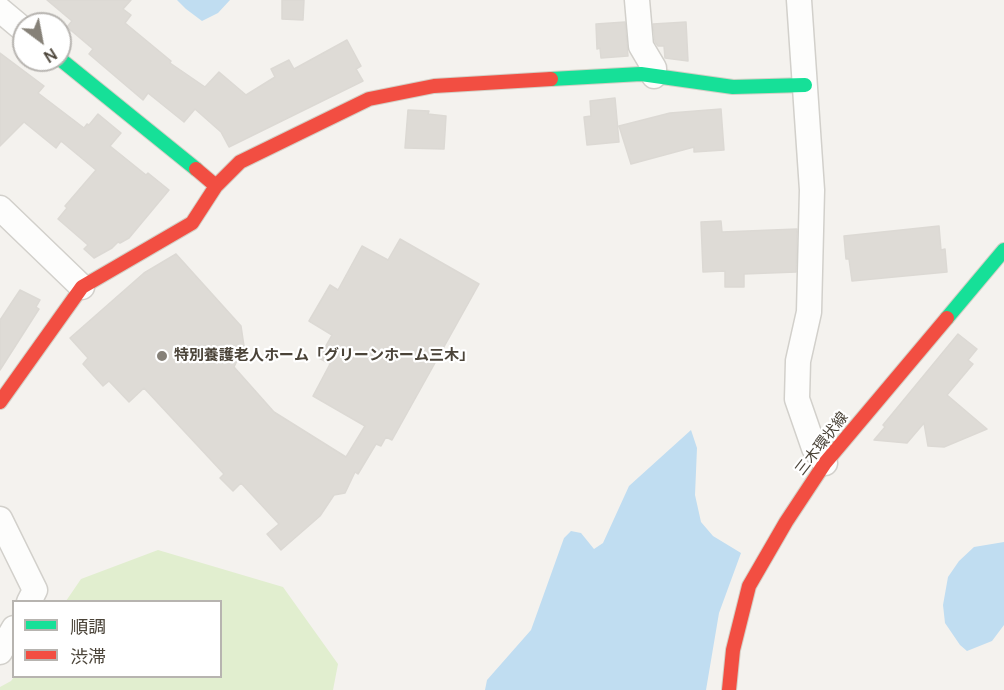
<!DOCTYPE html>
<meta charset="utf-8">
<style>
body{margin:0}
#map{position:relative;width:1004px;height:690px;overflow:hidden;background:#f4f2ee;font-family:Manrope,"Noto Sans JP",sans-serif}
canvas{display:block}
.legend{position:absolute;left:12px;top:600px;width:210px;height:78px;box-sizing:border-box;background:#fff;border:2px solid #b7b4b0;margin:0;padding:8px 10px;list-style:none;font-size:18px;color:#4b4439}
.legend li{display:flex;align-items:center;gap:12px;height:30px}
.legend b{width:30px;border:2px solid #b7b4b0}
.north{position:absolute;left:12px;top:12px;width:60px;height:60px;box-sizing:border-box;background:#fff;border:2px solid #b7b4b0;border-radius:50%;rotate:148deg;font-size:16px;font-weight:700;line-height:24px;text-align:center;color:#4b4439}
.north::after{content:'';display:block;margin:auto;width:21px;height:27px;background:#868178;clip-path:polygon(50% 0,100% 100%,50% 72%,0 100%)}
</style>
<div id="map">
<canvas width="1004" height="690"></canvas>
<ul class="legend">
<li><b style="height:8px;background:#16e098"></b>順調</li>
<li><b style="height:8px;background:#f24e42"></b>渋滞</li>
</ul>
<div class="north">N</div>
</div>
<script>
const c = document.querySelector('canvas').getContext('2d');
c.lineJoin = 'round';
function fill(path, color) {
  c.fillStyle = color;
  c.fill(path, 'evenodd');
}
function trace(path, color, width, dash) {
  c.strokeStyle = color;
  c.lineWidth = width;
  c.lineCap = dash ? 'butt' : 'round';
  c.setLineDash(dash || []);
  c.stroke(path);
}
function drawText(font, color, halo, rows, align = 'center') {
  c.font = font + ' Manrope,"Noto Sans JP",sans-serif';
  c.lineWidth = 4.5;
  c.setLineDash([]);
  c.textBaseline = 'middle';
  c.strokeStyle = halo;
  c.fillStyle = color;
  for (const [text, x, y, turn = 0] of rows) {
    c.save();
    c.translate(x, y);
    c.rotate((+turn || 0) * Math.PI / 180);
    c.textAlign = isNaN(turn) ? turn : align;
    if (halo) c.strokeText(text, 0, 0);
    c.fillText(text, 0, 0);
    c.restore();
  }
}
fill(new Path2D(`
 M158,550L283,587L338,664L333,690H0V687L11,681L14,677L220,676V602L66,601L81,579Z`), '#e1eecf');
fill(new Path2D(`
 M177,0H230L218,13L202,21L186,9Z
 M691,430L697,448L695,495L701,522L713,536L741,553L719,613L706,690H485L487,680L531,630L564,538L571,531L581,533L594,549L603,543L629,486Z
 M1004,542V625L992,641L967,651L960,645L945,623L943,605L948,577L959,561L974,547Z`), '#c0ddf1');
const building = new Path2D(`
 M47,0H131L123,9L131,15L125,23L171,61L170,63L205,87L219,72L246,95L275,77L271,69L289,60L294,69L347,40L361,66L356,69L363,81L229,147L221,132L195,109L184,122L148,93L143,100L89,54L93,49L67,27L72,21Z
 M282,0H304L303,20L282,19Z
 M625,22L628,56L601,58L600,48L597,49L596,24Z
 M686,22L688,61L665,58L664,46H658L655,42L653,24Z
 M0,53L44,86L38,93L84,128L87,124L89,125L98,114L121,133L110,146L146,175L148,173L169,190L129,238L120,243L118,242L112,248L94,258L84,249L88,245L58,219L67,208L65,206L96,170L61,141L56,148L24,122L0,146Z
 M615,98L619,142L587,145L584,117L591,116L590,101Z
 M721,109L724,150L694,152V147L631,164L619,126L670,113Z
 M408,110L429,111L428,114L446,116L444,149L405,148Z
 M721,221L722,232L797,229L796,272L744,274V287H725V271L703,272L701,222Z
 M939,226L941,250L945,249L947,272L852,281L849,259H846L844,236Z
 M400,239L479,284L392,440L386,437L381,446L376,444L358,474L355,472L345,493L334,495L320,516L281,550L267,534L279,524L241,483L233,491L220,478L224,474L144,388L129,402L109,381L103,386L83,364L88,358L70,338L144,273L176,254L241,326L244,346L234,367L274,412L346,457L365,426L313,396L330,364L319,358L332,335L309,321L330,285L338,290L362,246L388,260Z
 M20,290L40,300L36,307L39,309L0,370V320Z
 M958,334L977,349L968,360L973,364L947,395L987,429L944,447L928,446L924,423L907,443L874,440L885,427L883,425Z`);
fill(building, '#dedbd6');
trace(building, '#dcd9d4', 1.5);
const street = new Path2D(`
 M637,0L641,46L654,68V76
 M799,0L812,190L809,312L798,361L797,399L814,448L825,463
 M0,10L24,30
 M0,208L82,287
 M0,519L35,590L29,602
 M0,652L14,628`);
const fast = new Path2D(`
 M60,59L196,169
 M551,79L641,74L733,87L805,85
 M947,318L1004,250`);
const jam = new Path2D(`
 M216,186L240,162L369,99L434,86L551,79
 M0,402L82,287L192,223L216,186L196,169
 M729,690L733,650L749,586L786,522L825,463L947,318`);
trace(street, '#d2d0cb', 27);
trace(fast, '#d3cfc5', 16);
trace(jam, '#d3cfc5', 16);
trace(street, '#fdfdfc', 24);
trace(fast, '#16e098', 14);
trace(jam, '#f24e42', 14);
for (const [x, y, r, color] of [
 [162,356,6,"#868178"]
]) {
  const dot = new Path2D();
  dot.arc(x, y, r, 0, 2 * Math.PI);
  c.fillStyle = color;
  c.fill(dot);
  trace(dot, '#fff', 2);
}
drawText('bold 15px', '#4b4439', '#fff', [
 ["特別養護老人ホーム「グリーンホーム三木」",174,356]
], 'left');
drawText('15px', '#4b4439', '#fff', [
 ["三木環状線",822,444,-52]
]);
</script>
